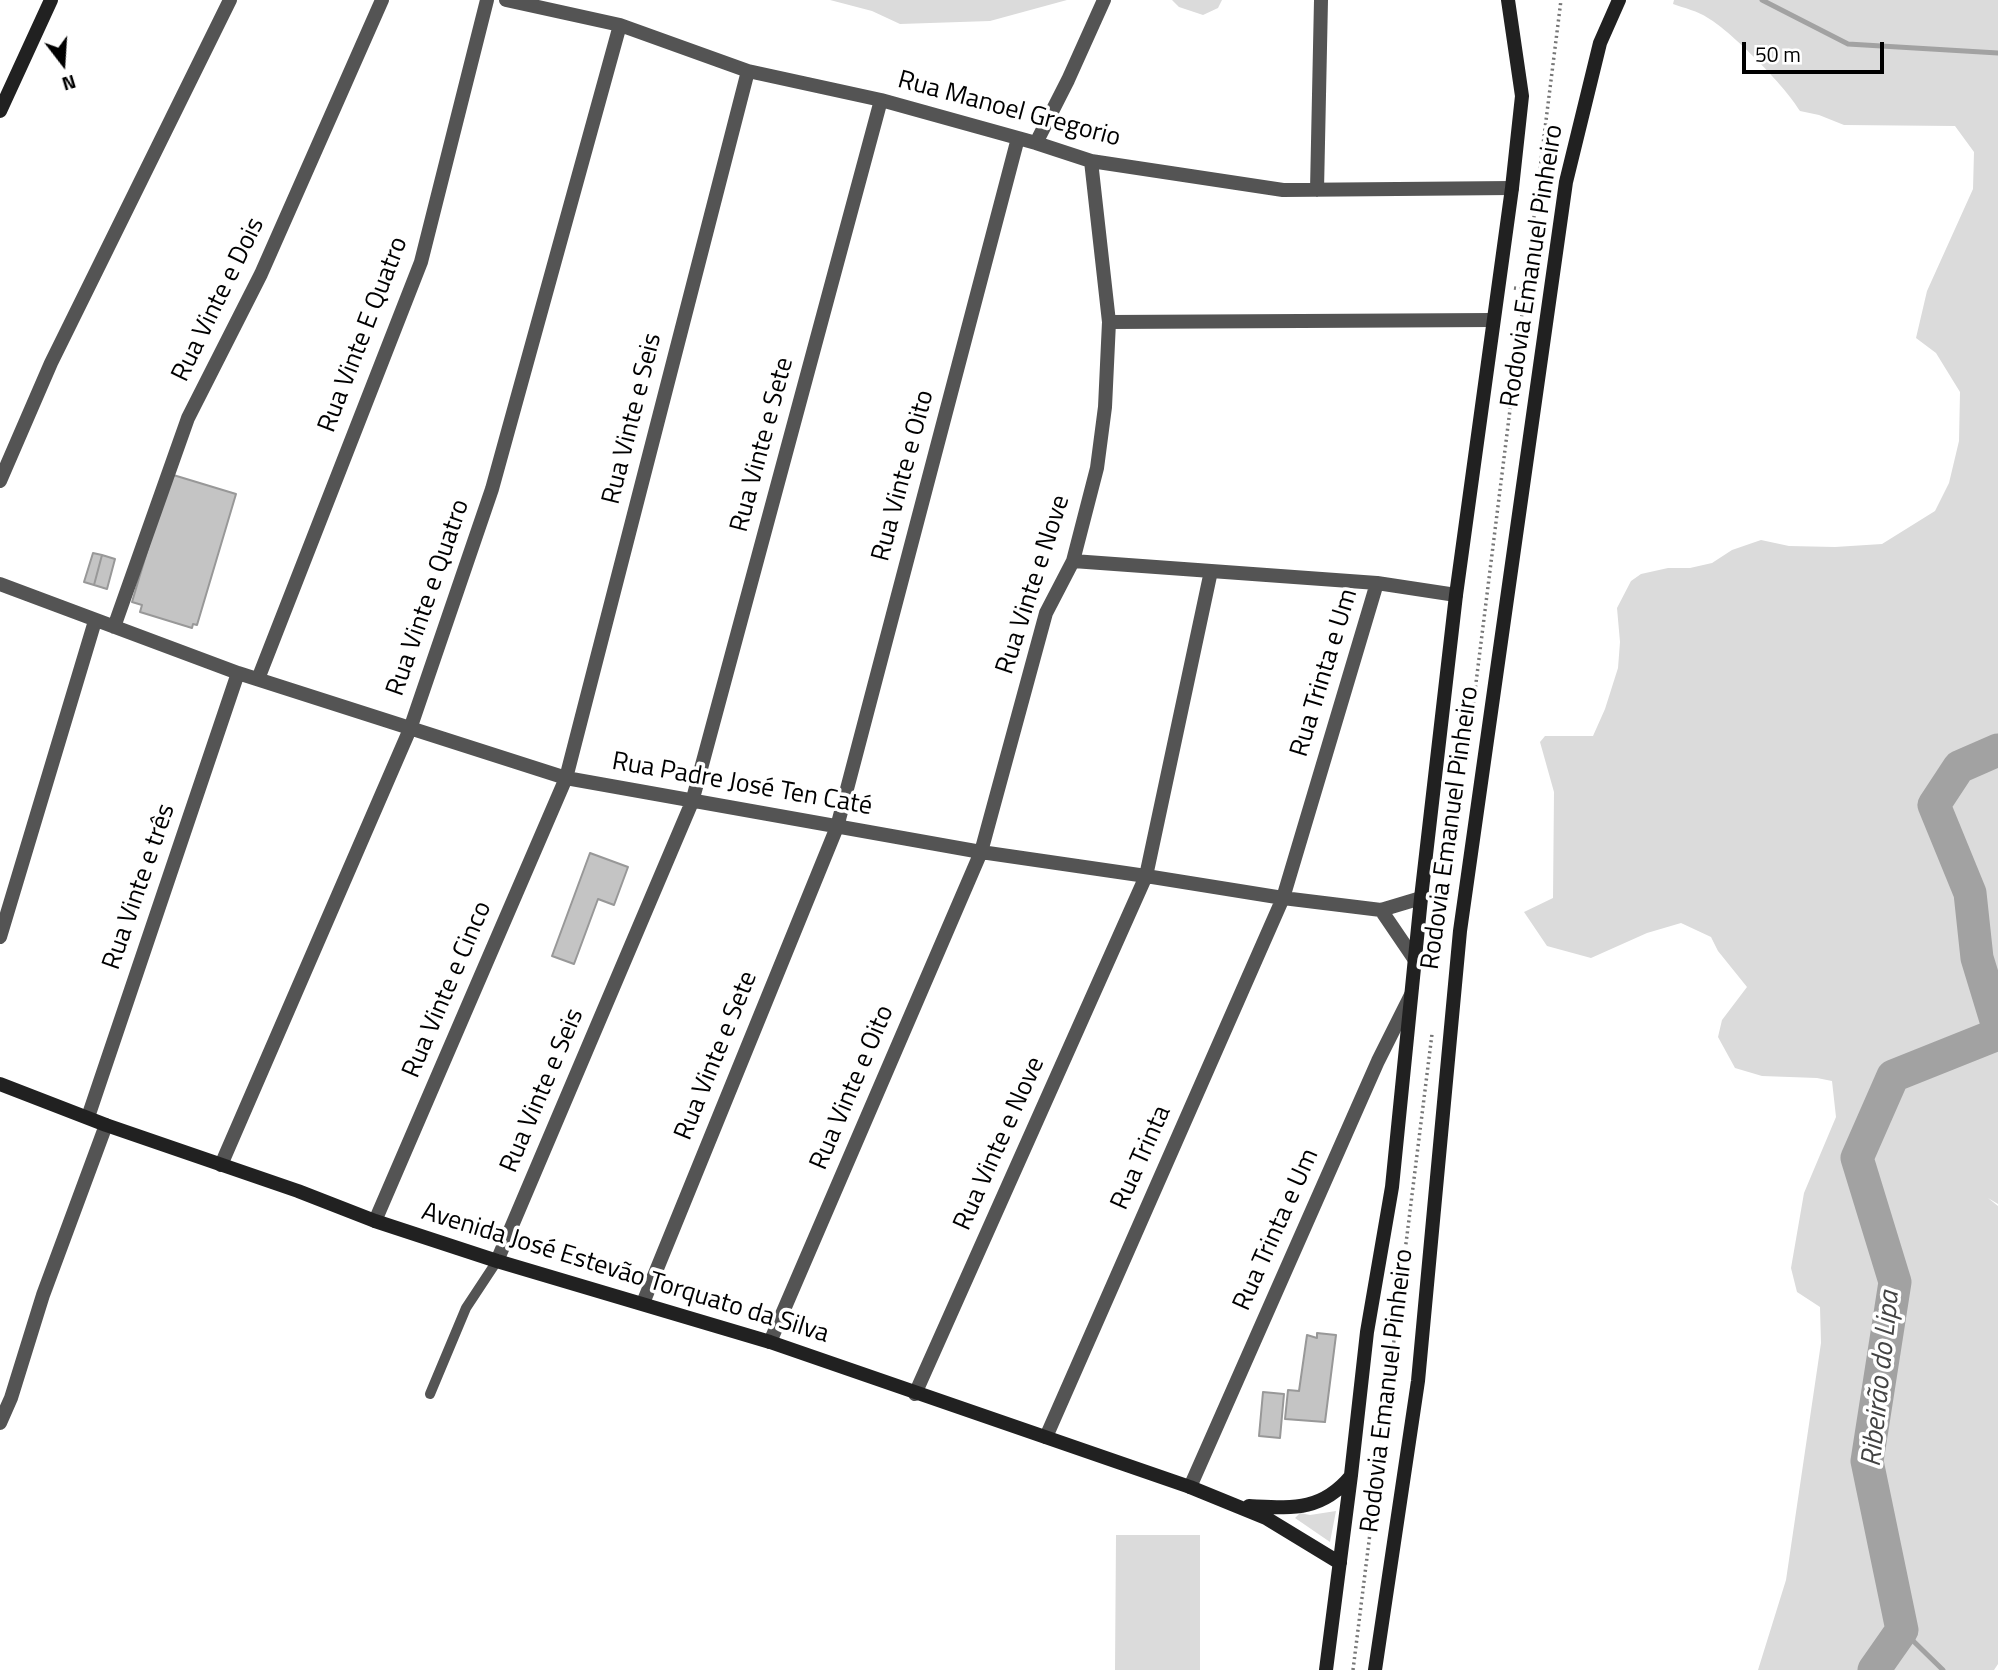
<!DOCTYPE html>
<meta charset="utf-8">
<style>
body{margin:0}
#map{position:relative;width:1998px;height:1670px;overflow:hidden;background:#fff;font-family:"Titillium Web",sans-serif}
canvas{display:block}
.north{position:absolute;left:28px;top:28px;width:70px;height:70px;-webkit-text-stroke:5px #fff;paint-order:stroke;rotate:163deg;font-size:19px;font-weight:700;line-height:28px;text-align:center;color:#000}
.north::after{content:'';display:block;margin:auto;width:24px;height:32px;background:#000;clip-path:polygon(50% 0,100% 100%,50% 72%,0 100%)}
.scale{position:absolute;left:1742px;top:42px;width:142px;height:32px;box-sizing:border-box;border:4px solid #000;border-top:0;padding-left:9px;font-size:21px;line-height:24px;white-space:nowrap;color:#000;-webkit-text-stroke:5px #fff;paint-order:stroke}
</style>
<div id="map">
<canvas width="1998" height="1670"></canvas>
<div class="north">N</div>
<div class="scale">50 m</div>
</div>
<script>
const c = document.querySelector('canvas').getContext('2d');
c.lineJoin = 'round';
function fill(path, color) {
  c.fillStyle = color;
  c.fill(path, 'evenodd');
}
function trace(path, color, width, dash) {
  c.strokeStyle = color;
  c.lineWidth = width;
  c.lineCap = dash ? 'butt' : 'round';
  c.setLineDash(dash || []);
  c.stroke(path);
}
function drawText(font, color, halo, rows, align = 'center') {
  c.font = font + ' "Titillium Web",sans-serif';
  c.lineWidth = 7;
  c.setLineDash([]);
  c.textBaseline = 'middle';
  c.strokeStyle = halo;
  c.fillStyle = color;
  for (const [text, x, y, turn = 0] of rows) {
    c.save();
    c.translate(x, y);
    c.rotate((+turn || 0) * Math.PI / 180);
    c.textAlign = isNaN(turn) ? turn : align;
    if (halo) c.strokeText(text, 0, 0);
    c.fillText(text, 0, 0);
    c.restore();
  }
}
fill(new Path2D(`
 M830,0H1067L990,21L900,24L872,11Z
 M1172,0H1222L1218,8L1203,15L1179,7Z
 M1674,0H1998V1204L1988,1198L1998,1206V1664L1994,1670H1758L1786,1580L1821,1343L1820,1307L1797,1292L1791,1268L1804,1193L1836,1117L1832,1081L1817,1078L1762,1076L1735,1068L1718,1037L1722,1020L1747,987L1718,951L1711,937L1681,923L1647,933L1591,958L1547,946L1524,912L1553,898L1554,792L1540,742L1545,736H1593L1605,709L1618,668L1620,642L1617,608L1631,581L1641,574L1668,568H1690L1712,563L1732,550L1761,540L1789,546L1835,547L1882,544L1935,511L1949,483L1959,441L1960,392L1936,353L1916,338L1927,291L1973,189L1974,152L1955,126L1844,125L1819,115L1800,111C1786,87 1732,32 1708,18C1698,11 1684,8 1673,4Z
 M1336,1511L1330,1542L1295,1518L1300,1513L1310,1515Z
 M1116,1535H1200V1670H1115Z`), '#dbdbdb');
trace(new Path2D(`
 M1762,0L1848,44L1998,53
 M1902,1630L1943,1670`), '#a2a2a2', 5);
trace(new Path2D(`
 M1998,750L1959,767L1934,805L1970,893L1977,958L1998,1027
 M1874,1670L1902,1630L1867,1461L1895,1282L1857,1158L1893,1076L1998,1034`), '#a2a2a2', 33);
const building = new Path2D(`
 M170,474L236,494L197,625L193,624L192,628L140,612L142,605L132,602Z
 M93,553L102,555L94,585L84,582Z
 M102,555L115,559L107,589L94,585Z
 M590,853L628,867L614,905L598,899L574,964L552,956Z
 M1317,1333L1336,1335L1325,1422L1285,1419L1288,1390L1299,1391L1307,1335L1317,1338Z
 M1263,1392L1284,1394L1280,1438L1259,1436Z`);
fill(building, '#c4c4c4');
trace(building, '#989898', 2);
trace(new Path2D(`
 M1514,288L1534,291
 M1470,731L1561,0
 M1353,1670L1432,1034`), '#767676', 3.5, [2, 3.5]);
trace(new Path2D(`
 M430,1394L466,1308L497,1261`), '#545454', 10);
trace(new Path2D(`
 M506,0L620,25L748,71L881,100L1036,143L1091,161L1283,190L1512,188
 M1036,143L1068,80L1104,0
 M1317,190L1321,0
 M1109,322L1493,320
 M0,481L51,363L230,0
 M1073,561L1377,583L1456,595
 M0,584L238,673L566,778L981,852L1146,876L1283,898L1381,910L1421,898
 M114,627L188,418L261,274L382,0
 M258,679L421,262L487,0
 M1381,910L1415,960
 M0,937L95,621
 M88,1117L238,673
 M221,1165L410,729L492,489L620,25
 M375,1221L566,778L748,71
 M497,1261L692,802L881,100
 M643,1303L837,827L1018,138
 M770,1342L981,852L1046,613L1073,561L1097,468L1105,407L1109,322L1091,161
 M915,1394L1146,876L1211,571
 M0,1423L11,1398L43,1295L106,1125
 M1046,1437L1283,898L1377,583
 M1190,1487L1378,1061L1411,995`), '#545454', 14);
trace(new Path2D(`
 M0,111L51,0
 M0,1084L106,1125L298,1191L375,1221L497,1261L770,1342L1190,1487L1266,1518L1340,1563
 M1249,1506C1291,1508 1321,1512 1351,1476
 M1326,1670L1351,1475L1367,1332L1392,1187L1421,898L1456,595L1512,188L1522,96L1508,0
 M1375,1670L1418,1381L1460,931L1566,182L1600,43L1619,0`), '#212121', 14);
drawText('26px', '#000', '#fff', [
 ["Rua Manoel Gregorio",1009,110,15],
 ["Rodovia Emanuel Pinheiro",1533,266,-81],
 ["Rua Vinte e Dois",219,300,-64],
 ["Rua Vinte E Quatro",364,335,-69],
 ["Rua Vinte e Seis",633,419,-76],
 ["Rua Vinte e Sete",763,445,-75],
 ["Rua Vinte e Oito",904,476,-75],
 ["Rua Vinte e Nove",1034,585,-72],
 ["Rua Vinte e Quatro",429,598,-71],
 ["Rua Trinta e Um",1325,673,-73],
 ["Rua Padre José Ten Caté",742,785,10],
 ["Rodovia Emanuel Pinheiro",1451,828,-82],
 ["Rua Vinte e três",140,887,-71],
 ["Rua Vinte e Cinco",448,990,-67],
 ["Rua Vinte e Sete",717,1056,-68],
 ["Rua Vinte e Oito",853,1088,-67],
 ["Rua Vinte e Seis",543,1091,-67],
 ["Rua Vinte e Nove",1000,1144,-66],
 ["Rua Trinta",1142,1158,-66],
 ["Rua Trinta e Um",1277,1230,-66],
 ["Avenida José Estevão Torquato da Silva",625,1274,17],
 ["Rodovia Emanuel Pinheiro",1388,1391,-83]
]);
drawText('italic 28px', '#434343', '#fff', [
 ["Ribeirão do Lipa",1882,1379,-84]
]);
</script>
